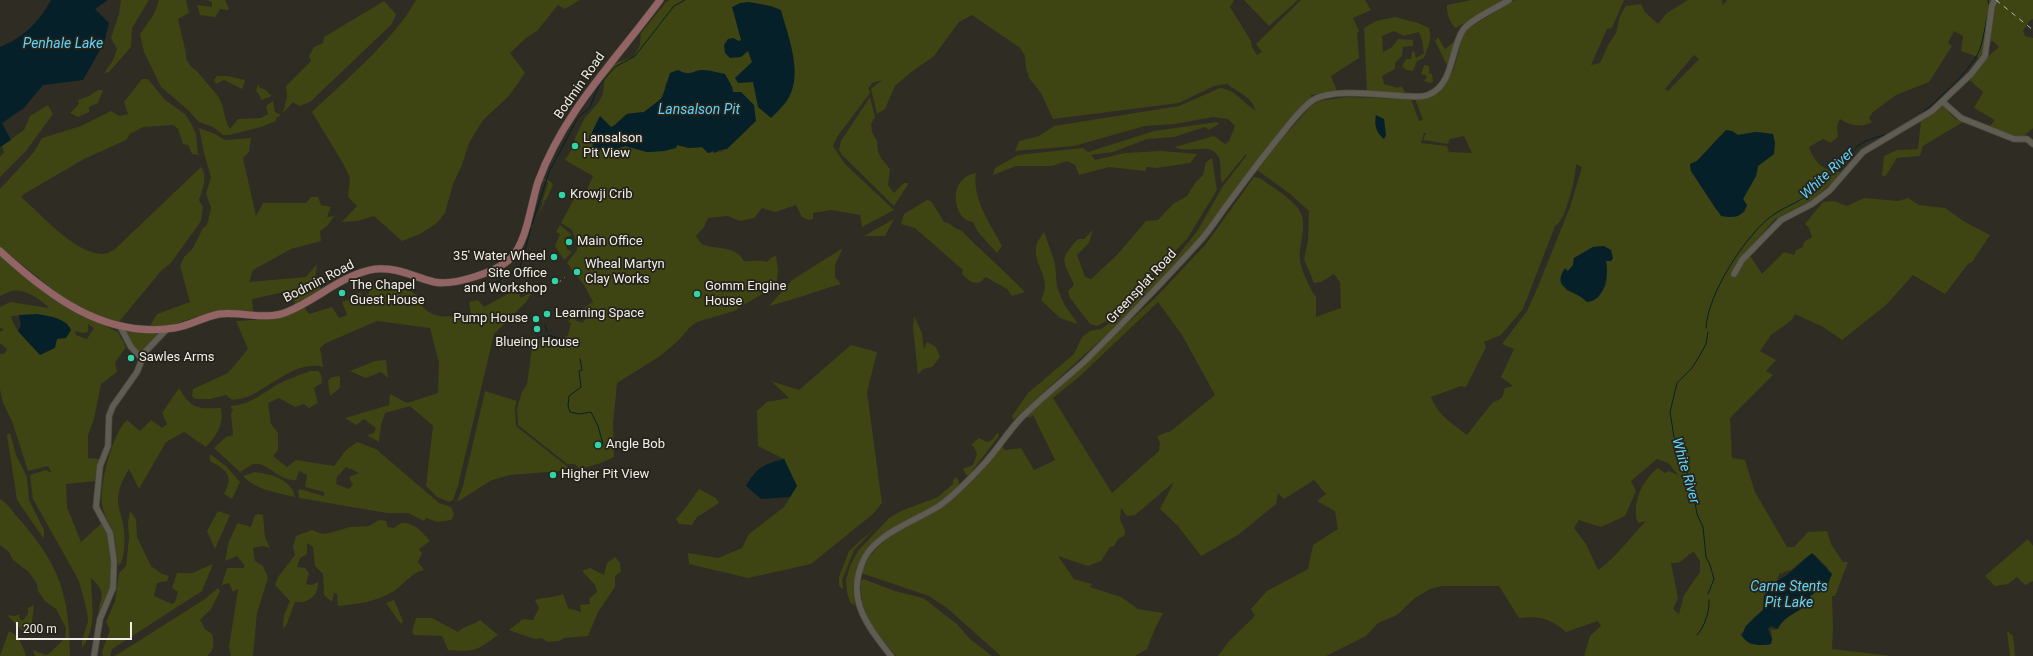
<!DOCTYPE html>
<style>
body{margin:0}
#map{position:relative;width:2033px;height:656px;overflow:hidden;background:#2f2c23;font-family:Roboto,sans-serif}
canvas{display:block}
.scale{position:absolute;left:16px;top:622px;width:116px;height:18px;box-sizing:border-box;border:2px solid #efeee8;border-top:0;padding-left:5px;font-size:12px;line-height:14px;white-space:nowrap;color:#efeee8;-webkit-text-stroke:3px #25231a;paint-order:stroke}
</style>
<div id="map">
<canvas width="2033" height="656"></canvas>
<div class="scale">200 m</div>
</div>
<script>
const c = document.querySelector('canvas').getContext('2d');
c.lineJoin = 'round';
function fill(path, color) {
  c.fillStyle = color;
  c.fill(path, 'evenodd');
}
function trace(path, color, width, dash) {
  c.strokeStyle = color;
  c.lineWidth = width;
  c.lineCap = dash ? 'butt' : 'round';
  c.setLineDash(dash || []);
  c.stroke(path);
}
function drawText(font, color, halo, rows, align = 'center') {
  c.font = font + ' Roboto,sans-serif';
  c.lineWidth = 3.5;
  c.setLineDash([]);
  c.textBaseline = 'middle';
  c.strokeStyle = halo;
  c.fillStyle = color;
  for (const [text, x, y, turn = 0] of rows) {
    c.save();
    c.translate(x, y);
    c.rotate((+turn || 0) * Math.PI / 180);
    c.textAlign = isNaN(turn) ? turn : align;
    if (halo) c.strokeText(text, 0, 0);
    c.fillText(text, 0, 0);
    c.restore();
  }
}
fill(new Path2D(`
 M121,0H149L132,28L131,47L109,72L104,73L112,62L117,49L111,38L119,14Z
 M159,0H186L189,13L178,19L186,53C185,65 196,69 202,77C208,85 218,94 221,102C225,112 224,119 230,129L238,119L261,118L268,114L266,106L273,101L275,112L281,115L276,118V121L261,127L229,135H223L213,127L199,122L188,110L161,87L144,52L140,34L154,14Z
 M207,0H225L229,9L228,10L220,9L215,17L200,15L197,5L212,7V2Z
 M416,0H580L565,9L558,5L537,31L526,38L510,53L525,73L509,96L483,120L469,143L462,165L453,184L445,213L436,224L420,234L402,241L374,216L357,221L342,222L357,206L348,197L350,178L344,165L312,112C344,81 395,39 416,0Z
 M670,0H1234L1230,7L1251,41L1252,47L1257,55L1262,52L1256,44L1301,0H1365L1371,10L1353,18L1359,31L1357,33L1359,58L1331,76L1337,91L1311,95V99L1281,129L1201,238L1104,337L1013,420L1012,416L1028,393L1074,354L1082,337L1090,331L1101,329L1111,322L1136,299L1138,292L1179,254L1198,230L1223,186L1247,155L1246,154L1222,183C1219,175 1222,166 1219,158C1212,140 1188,155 1175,147L1214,136L1225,144L1229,141L1235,126L1228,119L1213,117L1175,124L1145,126L1074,146L1015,151L1019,141L1039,136L1054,126L1179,106L1220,88C1235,89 1244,104 1255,110C1253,98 1236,91 1227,84L1214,86L1179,103L1053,119L1041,93L1029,78L1026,68L1025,56L1020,48L972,15L959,22L934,56L910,73L895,86L885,109L877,114L871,89L882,80L872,83L869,88L867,84L870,93L837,137L833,146L845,164L894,210L862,227L860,215L831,210L813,213V219L809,220L802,217L796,205L775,212L762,208L754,218L740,221L728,216L708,218L704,227L696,236C698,239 701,244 704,245C718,250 735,245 744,261C752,262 760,259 767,262L772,257L776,256L778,269L777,281L772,288L734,311L697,322L690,327L678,341L660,356L617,383L613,424L614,457L601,463L580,469L575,464H567L518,425L517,408L522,392L527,384L533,339L559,341L568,335L571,323L568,322L576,312L578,316L575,320L582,323L586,319L582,309L593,302L584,285L567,263L577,250V243L572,230L561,223L575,197L582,200L584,194L580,192L579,187L580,190L586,192L593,176L565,160L574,146L575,138L584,119L598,103L603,94L605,73L616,63L634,56L640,45L641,33L666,2ZM701,70L725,74L732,87L733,92L723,151L708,153L702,147L689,148L676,145L664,151L647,152L625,146L612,150L593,149L592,133L600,116L611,127C618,124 622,116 628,114C633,112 639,113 644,112C656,107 666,95 666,83L684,74L694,73Z
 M1244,0H1298L1269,26Z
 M1471,0H1505L1456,28C1450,24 1446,12 1447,5Z
 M1515,0H1624L1612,28L1607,29L1591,65L1600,63L1608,45L1616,33L1620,16L1626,6L1641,4L1645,12L1658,24L1667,13L1688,0H1722L1723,5L1727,0H1991L1996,4L1997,0H2033V19L2030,20L2023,31L2025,36L2033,38V128L2024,136L2033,139V142L2011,136L1989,127L1995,120L1974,108L1983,92L1968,79L1984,60L1999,47L1993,41L1986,40L1981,58L1961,51L1963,36L1954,31L1948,43L1952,46L1929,82L1896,95L1873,112L1869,118L1872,122C1861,128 1850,126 1840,119L1837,126L1838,137L1830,143L1823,139L1809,147C1816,166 1824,170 1843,173L1812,200L1775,219L1747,251L1762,274L1784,252L1794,255L1796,250L1803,247L1804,242L1812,237L1809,228L1805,224L1823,202L1834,201L1847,206L1864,198L1898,201L1908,198L1919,205L1945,208L1965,222L1990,235L1972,262L1968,264L1945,294L1913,275L1886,305L1842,340L1823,327L1795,314L1792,320L1771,335L1760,351L1776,360L1766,371L1773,375L1730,418L1732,458L1745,460L1755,492L1787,547H1794L1808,532L1827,531L1831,544L1843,562H1848L1835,596H1832L1833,627L1832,649L1892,656H1584L1590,636L1601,626L1598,621L1566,632C1550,618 1539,616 1519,618L1499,586H1442L1430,589L1415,598L1397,615L1378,623L1366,636L1326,656H1218L1229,641L1255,616L1251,609L1267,591L1308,569L1313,545L1338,529L1335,511L1317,501L1326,494L1314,480L1284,499L1278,493L1276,504L1238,535L1201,556L1178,526L1160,509L1174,482L1135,515L1127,516L1121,508L1120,519L1125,531L1124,536L1118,539L1114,546L1110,547L1101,561L1088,566L1058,556L1074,579L1092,584L1090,587L1121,597L1138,609L1163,613L1154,631L1147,649L1135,656H1001L947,608L929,596L861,573C872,546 893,533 918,520C923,517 929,515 935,512C961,495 985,472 1001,445L1005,450L1021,448L1034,470L1055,460L1033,415L1029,418L1026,416L1155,298L1206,244L1254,177L1260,178C1272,187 1287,195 1297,207C1310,222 1298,243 1300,261C1302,272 1308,283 1313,293L1316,297V317L1341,308L1340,282L1334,274L1321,282L1314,283L1304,259L1308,241L1309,211L1289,193L1257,170L1274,148L1310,107L1319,101L1346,97L1411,99L1419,121L1423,120L1415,99C1423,95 1442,87 1447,81C1459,66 1457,44 1467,29ZM1694,55L1699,59L1668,91L1665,89ZM1732,131L1738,135L1756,132L1773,134L1765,160L1758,166L1756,176L1743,199L1747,205L1744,213L1717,211L1691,171L1690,164L1697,161L1720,136ZM1424,133H1426L1423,140L1448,144L1450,139L1464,136L1472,153L1449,152L1447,146L1421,143ZM1576,164L1582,167L1570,207L1537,289L1527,311L1502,344L1514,349L1501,377L1513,386L1505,388L1502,398L1492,403L1467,435C1451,422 1439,417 1431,397L1461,386L1466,387L1486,347L1484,342L1501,335L1523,309L1555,226C1566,221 1576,176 1576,164ZM1604,246C1605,255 1609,280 1605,287C1600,293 1593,297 1587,302L1581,295L1566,290L1565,269L1567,272L1573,265L1574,258L1593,247ZM1158,302L1182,335L1215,395L1171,431L1157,436L1160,443L1159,451L1112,493L1053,398L1080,376ZM1657,459L1668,463L1678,475L1669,471L1665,473L1658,468C1642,480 1631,504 1638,523L1646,521C1631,536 1615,559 1598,570L1586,544L1574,528L1579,520L1601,527L1625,516L1636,491L1631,481ZM1694,552L1700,561V572L1684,595L1679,614L1673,609L1678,598L1671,563C1685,564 1683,556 1694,552ZM1809,555H1815L1828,568V584L1817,590L1810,596L1807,605L1786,618L1776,630L1771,629L1772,639L1771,644C1758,646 1748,644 1740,634L1743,632C1747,623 1755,616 1763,610L1764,596L1769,590L1771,580L1774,582L1777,580L1780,573L1782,574L1784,572L1791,570Z
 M384,1L396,14L392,24L310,102L299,106L293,102L283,113L287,97L286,86L311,61L309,56L314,47L323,43L324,37Z
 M1395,17L1418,23L1429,28C1433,40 1427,48 1424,58L1417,61L1413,71L1406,70L1402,66L1406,59H1411L1412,52L1414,51L1416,58L1424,53L1422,40L1419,32L1404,36L1394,31L1382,36L1383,52L1392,47L1398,39L1413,40V46L1403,47L1402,56L1395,63V69L1382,76L1384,84L1398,88L1401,86L1406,93L1367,91L1364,28L1376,21Z
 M1438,37L1445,49L1455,41L1448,67L1435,41Z
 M1424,65L1429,66V73L1432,74L1433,82L1430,83L1424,81L1427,77L1425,75L1421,74Z
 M217,76H227L245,80L242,89L224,80L216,84L214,80Z
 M142,79H148L165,100L185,114L192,125L196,134L198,155L192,154L188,145L183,144L178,129L173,125L143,127L130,134L126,140L84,159L24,194L21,197C41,214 75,254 103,254C107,254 111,251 114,250L201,167C208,176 203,189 199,200L203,207L201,221L171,263L161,271L117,324L75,307L0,247V189L34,152L42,138L81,126L111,111L119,116L128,114L124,102Z
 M258,84L260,88L264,89L272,96L261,100L260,96L256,91Z
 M98,90H103L98,103L89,107V112L78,117L70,113L79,104L78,100L89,96Z
 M870,97L875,117L871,124L872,132L877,141L878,151L881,158L890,169L888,185L894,193L904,183H909L894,206L842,155L839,150L841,141Z
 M48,105L53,114L26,151L0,177V157L4,152L2,146L24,130L30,116Z
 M1943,106L1955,119L1963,122L1923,146L1920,156L1897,158L1885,177L1882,175L1884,156L1897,150L1918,149L1921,120L1940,107Z
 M1217,122L1219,124L1209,130L1205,127L1174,137L1147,139L1113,152L1091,155L1095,160L1125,153L1161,151L1197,154L1190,163L1156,168L1147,167L1145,171L1109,167L1079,175L1075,165L1067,161L1052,166H1016L993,175L995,168L1018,155L1083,148L1088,152L1154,131Z
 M199,128L215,134L225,140L251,138L249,152L243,158L256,216L263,203H306L311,197H318L321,205L331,207L327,217L334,216L328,225L320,231L321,241L291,249L253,270L249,282L306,277L317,264L315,278L321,289L295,305L294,290L252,299L253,311L218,310L169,326H150L157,314L190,302L180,266L184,257L193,248L203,228L207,225L211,208L206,194L211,177L205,157Z
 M1212,158L1217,190L1187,239L1107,321L1097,326L1090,324L1070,298L1068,291L1074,285C1063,259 1058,261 1078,239H1084L1093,230L1089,243L1077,255L1085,277L1091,279L1117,255L1146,221L1158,220L1173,204L1187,196L1195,183L1203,175L1206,162Z
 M976,173C972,199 990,223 1002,246L997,253L978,232L973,222C954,221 945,179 976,173Z
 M546,179L551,182L553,185L546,200L543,201L545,202L537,218L536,228L537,218L543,203L542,202L548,183L545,180L540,185L542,180Z
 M927,200L931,201L944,222C951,223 954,229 961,230C982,252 1004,270 1025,292L1012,296L1007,289L986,277L979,283L971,282L962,274L963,270L915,228L901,224L904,214Z
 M894,219L885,236H864Z
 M560,225L572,235L564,238L567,249L572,252L564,260L555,246L560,234L556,232Z
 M1044,232L1055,263L1057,287L1064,304L1078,324L1060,318L1041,300C1054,278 1030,263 1037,243C1039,239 1042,235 1044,232Z
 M843,248L835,265V277L841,284C816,291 793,300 769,306L792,280Z
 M0,255L70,310L118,332L126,347L115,363L117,372L101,384L94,419L88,435V458L101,459L96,481L66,484L67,507L81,542L102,523C112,542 114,566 111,587C109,596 103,606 99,615C97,598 111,596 91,578C91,604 98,626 82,648C81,635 87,630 88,620C88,612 81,587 78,579L33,499L30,475L46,470L52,473L48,466L28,471L12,421L3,403L0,389V354H4L7,349L0,343V332L4,329L0,328V307L10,302L49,308C41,299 23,288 12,291C8,292 4,294 0,296ZM25,315L58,320L68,324L57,339L40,355C30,343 14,331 11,316ZM88,324L94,328L87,339L76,335L75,331L83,333L88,332Z
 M372,286C385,286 403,285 415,294C419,297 420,303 423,307C433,320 457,317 471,314L469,302L478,300L484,307L517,289L521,298L533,291L526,302L494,334L458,486L453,500L449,502L437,497L426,486L433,426L410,406L385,413L381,425L379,442L367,435L374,433L376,428L364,419L356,425L345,418L389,405L390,394L407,403L438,393L439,363L430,328L377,321L326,343L320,348L323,367C298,360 272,385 250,396C245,398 238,399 232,400L226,395L210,399H195L192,396L193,389L228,373L248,349L236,321L268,319L304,307L309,314L332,307L339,318L347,315L342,302L353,298L351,294L361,293L362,297L368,295Z
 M914,316L922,333L924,350L927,342L936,347L940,357L932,367L923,369L918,374L913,328Z
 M125,331L161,332L141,353L135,349Z
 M851,345L877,352L867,392L882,503L873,514L811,564L748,578L689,564L688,553L718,558L742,548L749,534L784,507L797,486L784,459L758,446L757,411L767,402L789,398L771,381L799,390Z
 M386,360L388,378L381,372L366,378L350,371L375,361Z
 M310,371H318L321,374L322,383L314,388L318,403L309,408L304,404L295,407L279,398L268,403L271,424L278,433V450L273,456L287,467L296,460L334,466L346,450L357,442L376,449L439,503L451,507L454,514L451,520L438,522L426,518L424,521L408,513H387L299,498L298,491L300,489L324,496V492L305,487L307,475L299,471L296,480C279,482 268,462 254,464C250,465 244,470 240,472L214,448L226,437L233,435L231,414L233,410L230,406C252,404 260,395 278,384C288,379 300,375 310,371ZM346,467L359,473L349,477L353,485L349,489L336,484L337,477Z
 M340,376V388L330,396L328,381L332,377Z
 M179,388C191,409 198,409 221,408C224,425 217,435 206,447L184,432L166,442L139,489L129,469C123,479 118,489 118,501C118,509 122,516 123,523C125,534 126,558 119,566C116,555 116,541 112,530C109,521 103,514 102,504C99,485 113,432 127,420L140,431L151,420L162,428L167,424L162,413Z
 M485,391L517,401L515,407L516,426L568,467L561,471L510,475L492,480L457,502L463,486Z
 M998,432L999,436L969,475H966L963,469L973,465L977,454L974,447L971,445L979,438L987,442L992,440Z
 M10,433L16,455L27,477L29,500L44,530V539L17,500L7,435Z
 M210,454L226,466L240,482L232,499L224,494C234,476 227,470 210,461Z
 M255,472C270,474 292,479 295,497C278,493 256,490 243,476Z
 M956,477L959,481V485C953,491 946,498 939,503C926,512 911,517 898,525C865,544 849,568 855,606L850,602L847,592L846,580L850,566L858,551L889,518L901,511L938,497L953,484V480Z
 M699,489L716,498L719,503L697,517L692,525L679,524L676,519C685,509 691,500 699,489Z
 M0,499C7,502 15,515 21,521C61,568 69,595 70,656H35L33,650L46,655L50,653L65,638L66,628L56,609L45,601L38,591L37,584L29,572L13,560L9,552L0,545Z
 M130,511L136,519L137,537L151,566L162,574L169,576L167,581L157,583L154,596L172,604L175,602L178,592L172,588L177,573H192L213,564L202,591L112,649L110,656H103L102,652L110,630L106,622L115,601L119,573L126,566L129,538L128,524Z
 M218,511L230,515L215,549L207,531Z
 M259,514L263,515L265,537L270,548L263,546L253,548L255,561L263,566L268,578L257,613L253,656H231L229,647L238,589L233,592L229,583L222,585V584L227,568H244V565L237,556L225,561L229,541L238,523L251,527L255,515Z
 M379,520L386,521L388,527L394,528L401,523C416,523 421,531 430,541L419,549L422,553L418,562L424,570C410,573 404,585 394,591C376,602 358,604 338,606L337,594L334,593L332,602L324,595L323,574L315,566L313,547L307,543V554L300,558L297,567L305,568L309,573L306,584L312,585L318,582C319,595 308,604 295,602L286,626L283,628L284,615L290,601L275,585L278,577L295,555L293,547L296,536L312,530L322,534L329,533L350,527L369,526Z
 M875,528L854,550L842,580L843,589L839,586V577L849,551Z
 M2028,539L2033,546V581L2025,585L2017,577L2008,584L1995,586L1985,576Z
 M615,557L620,563L621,572L615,576V587L598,612L588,636L564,638L559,641L547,642L542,638L534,639L509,630L523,619L533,620L539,608L535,600C545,597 553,598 563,594L568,608L581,612L580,605L590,604L589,599L597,592L595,585L582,571L590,568L604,575L607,563Z
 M863,579L895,591L923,598L957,624L970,639L992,656H896C876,630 859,615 861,581Z
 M218,588L220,591L211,609L200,620L205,629L212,634C214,643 215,650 207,656H115L205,599Z
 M394,600L403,621L401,624L386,603Z
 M34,605L32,622L25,630H22L7,615L15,616L20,614L19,618L22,621L28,614V608Z
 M416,618H432L458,632C465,625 472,626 480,620L498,635C476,651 476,652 448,650L442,636L414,635L412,632Z
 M9,631C19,636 23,646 26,656H0Z
 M2007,631L2013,636L2015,656H2010Z`), '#3f4413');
fill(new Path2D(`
 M51,0H108L95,9L109,23L104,43L83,80L43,85L24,108L2,123L11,140L0,147V47C24,37 38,23 51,0Z
 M749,2L771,6L781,10C788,37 805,76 786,102C781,108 776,113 771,118L758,107L753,82L738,83L735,78L752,62L748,51L741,57L730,58L725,53L724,45L728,39L733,38L739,41L741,40L732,7L740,3Z
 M678,70C692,77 692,70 703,70C711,70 718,73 725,74L732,87L733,92H741L754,105L756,121L727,149L719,150L715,153L713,151L708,153L702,147L689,148L677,145L676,148L664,151L647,152L625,146L605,152L599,148L596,150L593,149L592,132L600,116L611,127L615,125L627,114L644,112L662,98L670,73Z
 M1376,115L1384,119L1386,135L1384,139C1376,133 1374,124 1376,115Z
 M1726,130L1732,131L1738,135L1756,132L1773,134L1775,143L1774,154L1758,166L1756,176L1743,199L1747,205C1742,218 1734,218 1721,216L1691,171L1690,164L1697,161Z
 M1604,246L1611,250L1613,258L1611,261H1606C1609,275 1605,301 1587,302C1576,290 1550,290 1565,268L1568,271L1573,265L1574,258L1593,247Z
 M37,314C49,316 66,318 71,330L66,338L57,339L55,348L40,355L18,331L21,325L19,315Z
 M784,459L797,486L790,497L761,499L746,486C756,468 764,464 784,459Z
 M1812,553L1832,574L1828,584L1810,596L1811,601C1800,613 1785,614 1778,629L1771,626L1768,629L1772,639L1771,644C1761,646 1746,646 1742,635L1746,626L1763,610L1764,596L1776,582L1787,575Z`), '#062029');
trace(new Path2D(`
 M1988,0L1989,5
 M1920,115C1937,100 1972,70 1980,49C1984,38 1985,25 1988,13
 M532,224L549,172L577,119L590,107L599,85L615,67L635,56L674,6L685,0
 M481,291L520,268L531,228
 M545,325L547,331
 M1706,328C1707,295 1746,234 1773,215C1786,206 1802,201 1815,190C1827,180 1838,168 1850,156C1853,153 1855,147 1859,145C1867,139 1879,137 1888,134
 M1708,332L1706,344L1700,355L1692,368L1677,383L1670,412L1674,437L1679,445L1694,497L1697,514L1703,527L1706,557L1710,565L1714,579L1708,594
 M539,337L547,338
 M548,337V335L559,338
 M580,359L582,370L579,371L581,387L569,396L568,406L570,412L579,414L591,412L598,426L603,444
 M1697,635C1704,628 1710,611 1709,600`), '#062029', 1);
const minor = new Path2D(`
 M1943,102L1961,118L2014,139H2027L2033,144
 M1734,274L1742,260L1781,220L1812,204L1830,190L1863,152L1932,111L1971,74L1985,56L1992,5L1995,0
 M121,328L131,347L142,359
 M94,656L100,619L113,588L114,561L110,533L96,507L100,466L108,446L109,416L113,406L137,372L145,352L167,329
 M891,656C867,625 844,598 865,557C878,533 917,520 939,506C955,495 970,479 983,465C997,450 1007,433 1021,418C1041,398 1064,380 1085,361C1124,322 1163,282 1200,241C1210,230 1218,217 1227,205C1244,182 1261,159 1279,137C1289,125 1300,109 1313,100C1334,88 1379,95 1403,96C1411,96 1420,98 1428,95C1454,85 1450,50 1463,30C1471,19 1497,8 1509,0`);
const major = new Path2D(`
 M0,251C48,295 104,339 174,328C190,326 203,317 219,314C242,311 265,321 287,312C317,300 344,273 376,269C398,267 414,277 434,282C454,286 497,272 511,258C527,242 531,203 538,182C564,111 616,60 660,0`);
trace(minor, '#4b4941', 7);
trace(major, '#4b4941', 8);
trace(minor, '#5f5c52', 5.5);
trace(major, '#936464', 7);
trace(new Path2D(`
 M1996,0L2033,30
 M557,284L565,277`), '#b8b6af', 1, [5, 5]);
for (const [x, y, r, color] of [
 [575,146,4,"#30d4a9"],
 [562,195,4,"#30d4a9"],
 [569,242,4,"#30d4a9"],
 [554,257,4,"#30d4a9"],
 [577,272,4,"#30d4a9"],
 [555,281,4,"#30d4a9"],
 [342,293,4,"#30d4a9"],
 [697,294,4,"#30d4a9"],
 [547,314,4,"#30d4a9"],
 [536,319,4,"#30d4a9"],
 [537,329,4,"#30d4a9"],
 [131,358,4,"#30d4a9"],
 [598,445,4,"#30d4a9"],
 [553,475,4,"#30d4a9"]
]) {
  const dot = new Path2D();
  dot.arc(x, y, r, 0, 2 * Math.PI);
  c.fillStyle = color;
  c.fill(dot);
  trace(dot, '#25231a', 1.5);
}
drawText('13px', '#efeee8', '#25231a', [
 ["Bodmin Road",580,86,-55],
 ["Bodmin Road",319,282,-27],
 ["Greensplat Road",1142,287,-47]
]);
drawText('13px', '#efeee8', '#25231a', [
 ["Lansalson",583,139],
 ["Pit View",583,154],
 ["Krowji Crib",570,195],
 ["Main Office",577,242],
 ["35' Water Wheel",546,257,"right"],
 ["Wheal Martyn",585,265],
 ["Clay Works",585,280],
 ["Site Office",547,274,"right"],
 ["and Workshop",547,289,"right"],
 ["The Chapel",350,286],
 ["Guest House",350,301],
 ["Gomm Engine",705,287],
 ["House",705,302],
 ["Learning Space",555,314],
 ["Pump House",528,319,"right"],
 ["Blueing House",537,343,"center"],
 ["Sawles Arms",139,358],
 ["Angle Bob",606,445],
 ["Higher Pit View",561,475]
], 'left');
drawText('italic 14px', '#5ed4fc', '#25231a', [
 ["Penhale Lake",63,44],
 ["Lansalson Pit",699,110],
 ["White River",1828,174,-43],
 ["White River",1685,471,74],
 ["Carne Stents",1789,587],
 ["Pit Lake",1789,603]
]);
</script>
